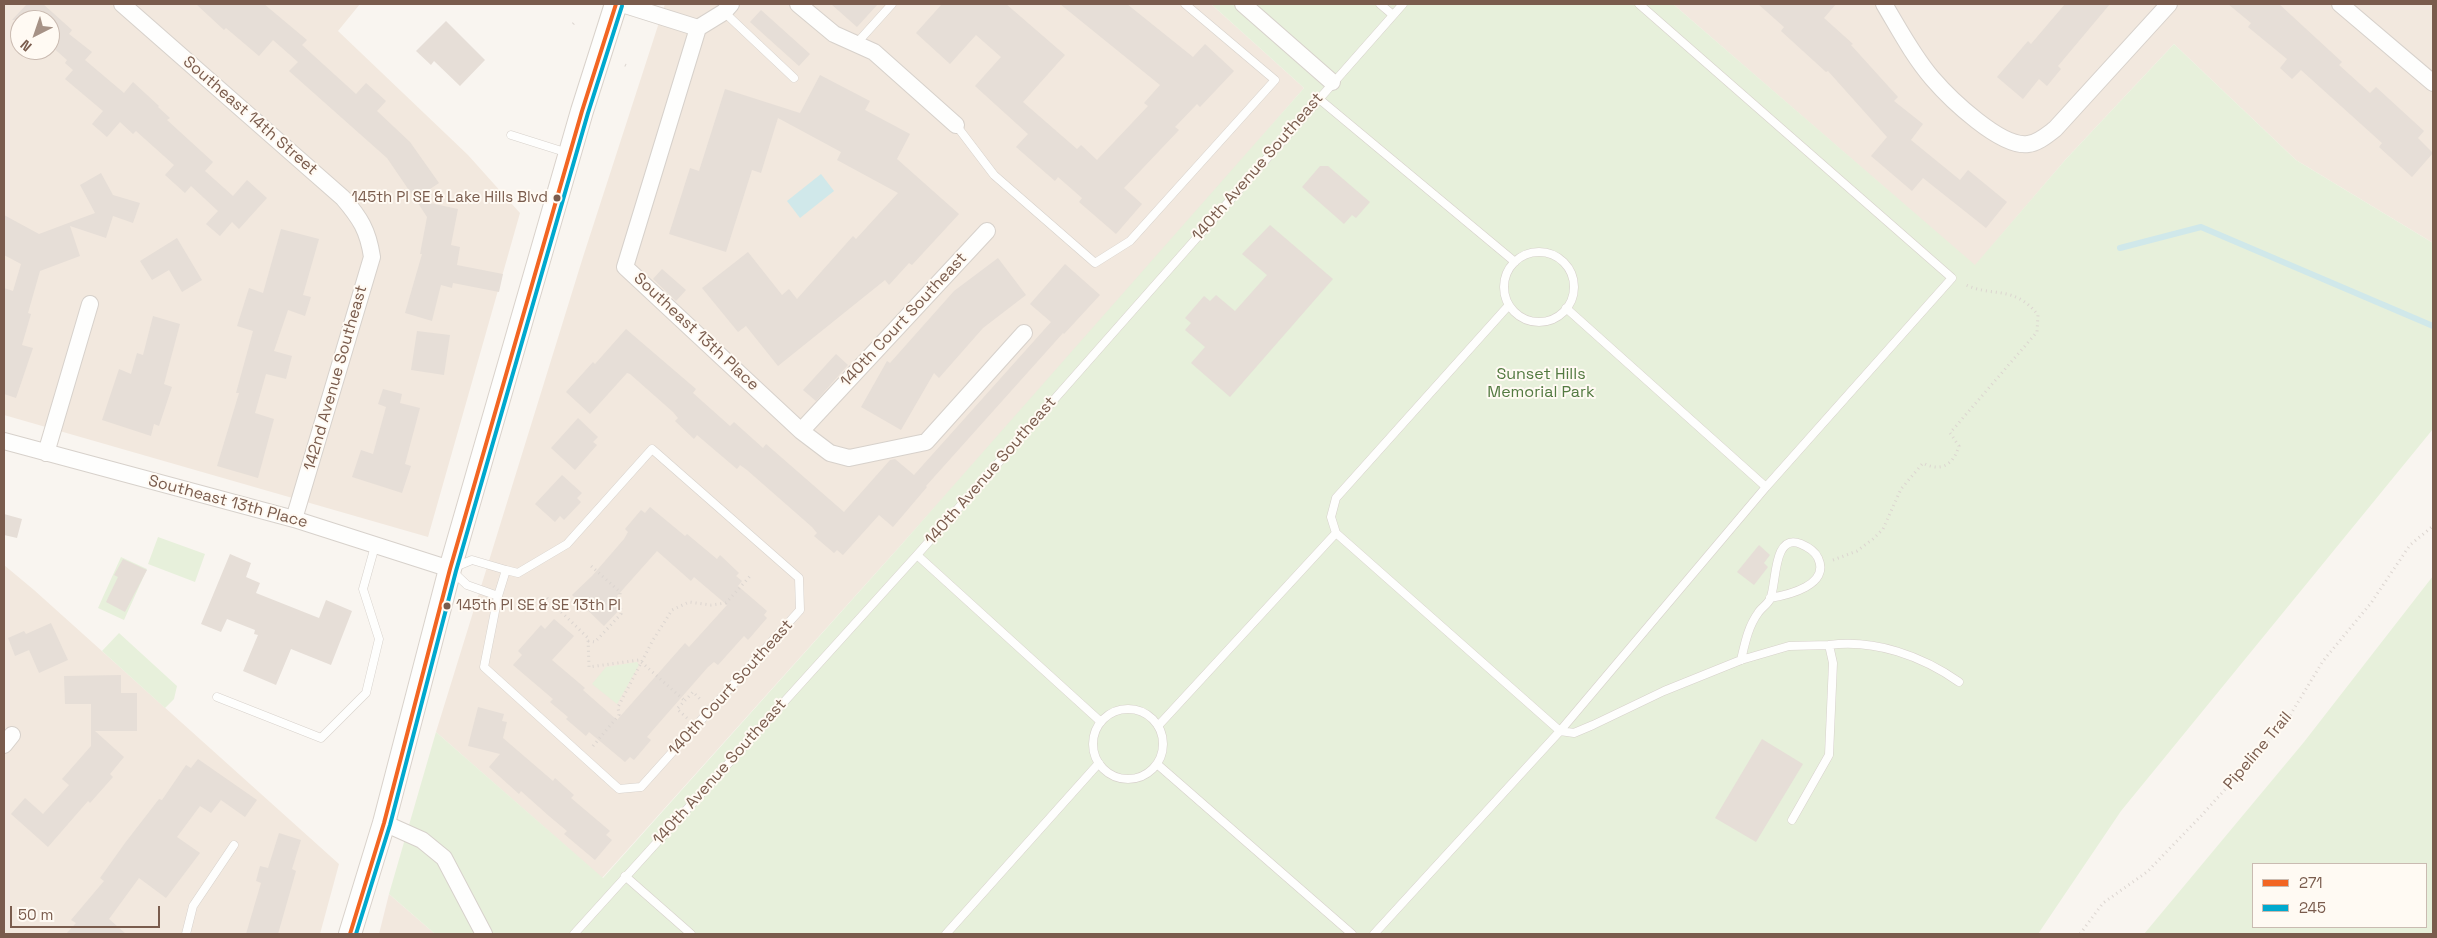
<!DOCTYPE html>
<style>
body{margin:0}
#map{position:relative;width:2437px;height:938px;overflow:hidden;background:#f9f5f0;font-family:"Space Grotesk",sans-serif}
canvas{display:block}
.frame{position:absolute;inset:0;border:5px solid #7a5c4d;pointer-events:none}
.legend{position:absolute;left:2252px;top:863px;width:175px;height:65px;box-sizing:border-box;background:#fffaf3;border:1px solid #cabbb1;margin:0;padding:6px 9px;list-style:none;font-size:15px;color:#7a5c4d}
.legend li{display:flex;align-items:center;gap:10px;height:25px}
.legend b{width:25px;border:1px solid #cabbb1}
.north{position:absolute;left:10px;top:10px;width:50px;height:50px;box-sizing:border-box;background:#fffaf3;border:1px solid #cabbb1;border-radius:50%;rotate:221deg;font-size:14px;font-weight:700;line-height:20px;text-align:center;color:#7a5c4d}
.north::after{content:'';display:block;margin:auto;width:18px;height:22px;background:#a69286;clip-path:polygon(50% 0,100% 100%,50% 72%,0 100%)}
.scale{position:absolute;left:10px;top:906px;width:150px;height:22px;box-sizing:border-box;border:2px solid #7a5c4d;border-top:0;padding-left:6px;font-size:15px;line-height:18px;white-space:nowrap;color:#7a5c4d;-webkit-text-stroke:4px #fffaf3;paint-order:stroke}
</style>
<div id="map">
<canvas width="2437" height="938"></canvas>
<div class="frame"></div>
<ul class="legend">
<li><b style="height:6px;background:#f26522"></b>271</li>
<li><b style="height:6px;background:#00a9ce"></b>245</li>
</ul>
<div class="north">N</div>
<div class="scale">50 m</div>
</div>
<script>
const c = document.querySelector('canvas').getContext('2d');
c.lineJoin = 'round';
function fill(path, color) {
  c.fillStyle = color;
  c.fill(path, 'evenodd');
}
function trace(path, color, width, dash) {
  c.strokeStyle = color;
  c.lineWidth = width;
  c.lineCap = dash ? 'butt' : 'round';
  c.setLineDash(dash || []);
  c.stroke(path);
}
function drawText(font, color, halo, rows, align = 'center') {
  c.font = font + ' "Space Grotesk",sans-serif';
  c.lineWidth = 4;
  c.setLineDash([]);
  c.textBaseline = 'middle';
  c.strokeStyle = halo;
  c.fillStyle = color;
  for (const [text, x, y, turn = 0] of rows) {
    c.save();
    c.translate(x, y);
    c.rotate((+turn || 0) * Math.PI / 180);
    c.textAlign = isNaN(turn) ? turn : align;
    if (halo) c.strokeText(text, 0, 0);
    c.fillText(text, 0, 0);
    c.restore();
  }
}
fill(new Path2D(`
 M4,4H360L338,31L468,155L520,213L428,537L4,415ZM20,20H50V50H20Z
 M665,4H1211L1304,88L1121,300L602,878L436,732L583,257Z
 M1673,4H2433V243L2296,160L2174,44L2066,159L1975,266Z
 M4,565L34,590L339,864L320,934H4Z
 M389,894L435,934H379Z`), '#f2e8de');
fill(new Path2D(`
 M1211,4H1673L1975,265L2066,159L2174,44L2296,160L2433,243V429L2121,811L2038,934H435L389,894L436,732L603,878L901,545L1304,88Z
 M158,537L205,554L195,582L148,564Z
 M121,557L147,569L124,620L98,608Z
 M2433,576V934H2144L2304,742ZM2426,864V927H2253V864Z
 M119,633L177,686L174,699L165,708L102,651Z
 M637,662L639,665L617,704L592,684L606,667Z`), '#e7f0db');
fill(new Path2D(`
 M821,174L834,191L800,218L787,201Z`), '#d0e8ea');
trace(new Path2D(`
 M2120,248L2201,227L2433,326`), '#d0e8ea', 6);
fill(new Path2D(`
 M27,4H43L72,30L69,34L92,52L85,60L124,93L133,82L159,106L158,107L170,118L167,120L213,162L205,171L233,196L247,180L267,198L239,229L232,222L220,236L206,224L218,211L191,186L185,193L165,175L174,165L136,131L133,134L120,122L107,137L92,124L103,111L65,79L73,70L65,63L67,60L50,45V20H12Z
 M196,4H264L307,40L302,45L356,94L366,83L386,101L377,111L410,142L439,183L415,199L387,158L289,71L298,62L273,40L259,56L226,28L224,30Z
 M831,4H878L857,27Z
 M942,4H1006L1065,55L1023,102L1077,149L1081,145L1097,160L1148,106L1144,103L1160,85L1060,4H1127L1193,57L1205,44L1234,71L1200,107L1197,104L1175,127L1179,130L1124,188L1142,204L1116,234L1079,202L1082,198L1058,177L1055,181L1016,147L1028,134L975,86L1001,57L976,35L950,64L916,33Z
 M1758,4H1836L1824,18L1853,44L1851,45L1898,97L1894,101L1923,124L1911,140L1960,180L1968,170L2007,202L1986,228L1923,178L1912,191L1871,156L1887,137L1828,71L1826,72L1781,31L1784,27Z
 M2065,4H2110L2058,66L2061,69L2047,86L2039,79L2023,99L1997,77L2028,41L2031,44Z
 M2228,4H2279L2342,62L2339,65L2370,93L2376,87L2424,131L2418,138L2433,153L2412,177L2379,147L2382,143L2301,70L2292,79L2280,68L2287,59L2248,27L2251,23Z
 M761,10L810,54L799,66L750,22Z
 M446,21L485,60L460,86L434,61L431,65L416,51Z
 M820,75L870,101L865,110L910,134L897,159L959,214L912,265L909,263L889,285L885,280L778,366L746,326L738,332L702,288L748,252L782,295L789,289L797,299L853,236L856,239L898,193L837,160L841,152L778,118L761,173L752,170L726,252L669,234L690,168L699,171L725,89L800,113Z
 M1320,166H1328L1370,202L1356,218L1352,215L1344,224L1302,187Z
 M101,173L113,195L140,203L133,223L113,216L106,238L70,226L80,256L40,271L28,313L31,314L22,345L33,348L16,398L4,394V288L13,291L21,264L4,255V215L39,234L95,213L80,185Z
 M416,200L458,209L451,245L460,247L457,265L503,274L499,292L453,283L452,288L441,285L432,321L405,313L422,254H420L427,217Z
 M1270,225L1333,279L1230,397L1191,363L1205,347L1185,330L1191,323L1185,318L1204,296L1210,301L1216,295L1235,311L1267,275L1242,254Z
 M281,229L319,239L303,295L311,297L305,316L288,310L274,351L292,356L286,379L266,374L255,413L274,419L258,478L217,466L239,393H236L253,331L237,326L249,288L263,293Z
 M177,238L202,280L182,292L169,270L152,280L140,261Z
 M998,258L1026,295L983,328L939,378L934,373L901,430L861,407L887,361L890,363L954,291Z
 M1065,264L1100,295L1064,334L1063,333L926,486L927,487L893,527L879,515L843,555L837,550L834,553L814,536L817,533L812,527L747,470L740,465L737,469L697,435L694,439L675,421L678,418L673,412L630,374L627,373L590,414L566,392L593,362L595,364L626,329L696,389L693,393L730,426L734,422L763,448L766,444L844,512L890,460L895,459L914,475L1051,322L1030,304Z
 M662,269L686,290L676,301L653,279Z
 M153,316L180,324L164,384L172,387L159,426L154,424L151,436L102,420L119,369L131,374L137,353L143,355Z
 M417,331L450,335L444,375L411,370Z
 M836,354L848,365L816,401L803,390Z
 M383,389L402,394L400,403L420,408L405,464L411,466L402,493L352,477L361,450L373,454L386,407L378,404Z
 M578,418L598,437L593,442L597,445L575,470L551,448Z
 M562,475L582,493L577,498L581,502L564,520L560,516L555,522L535,504Z
 M650,507L685,536L687,534L717,559L720,555L739,573L736,576L742,581L738,586L767,611L764,615L767,618L748,640L744,636L718,665L714,662L708,667L652,731L647,737L651,740L634,760L630,757L625,762L589,732L586,736L566,719L568,717L550,702L553,699L513,665L522,655L518,651L541,625L545,629L554,619L574,636L552,660L585,688L583,690L617,720L685,643L689,647L727,605L694,577L691,581L657,551L617,596L620,599L616,603L621,608L604,626L572,595L592,576L624,539L628,532L625,529L641,510L645,513Z
 M4,514L22,519L17,538L4,535Z
 M1759,545L1770,555L1764,563L1768,567L1754,585L1737,572Z
 M230,554L251,563L246,577L260,583L256,593L319,618L326,600L352,611L331,665L291,649L276,685L243,671L258,635L254,634L255,630L227,619L221,632L201,624Z
 M123,559L147,570L125,612L106,602L118,577L114,575Z
 M51,623L68,660L39,673L29,650L15,656L8,638L24,631L26,634Z
 M121,675V693H137V731H95L124,757L110,774L113,777L90,803L88,801L48,847L11,814L25,798L43,814L69,785L62,779L91,746V704H65L64,676Z
 M478,707L504,714L502,721L507,722L503,738L553,781L555,778L574,795L571,798L610,831L606,835L612,840L595,860L564,834L567,831L549,816L521,791L519,794L489,767L500,754L468,746Z
 M1762,739L1803,764L1756,842L1715,818Z
 M198,759L257,800L245,817L221,800L211,813L200,806L177,837L200,853L166,898L139,878L109,919L126,934H66L76,923L71,920L104,881L100,878L125,843L159,799L162,800L186,765L191,768Z
 M279,833L301,840L292,869L296,871L278,934H246L261,883L256,881L260,866L268,868Z`), '#e6ded7');
const lane = new Path2D(`
 M1380,4L1393,15
 M724,12L794,78
 M856,44L892,4
 M1318,98L1515,262
 M956,125L994,175L1095,263L1130,241L1275,80L1185,4
 M511,135L568,153
 M1504 287a35 35 0 1 1 70 0a35 35 0 1 1-70 0Z
 M1509,305L1336,498L1331,517L1336,533L1560,731L1574,733L1593,725L1664,691L1741,660L1789,646L1829,645L1833,663L1829,755L1792,820
 M1566,308L1766,487L1952,278L1639,4
 M652,449L799,578L800,610L641,787L619,789L484,667L498,596L506,570L518,573L567,544Z
 M917,555L1101,722
 M498,596L467,585L450,569L472,560L506,570
 M1829,645C1875,639 1922,656 1959,682
 M1741,660C1745,643 1748,627 1758,613C1761,608 1768,604 1770,599C1777,586 1772,532 1801,544C1808,547 1815,551 1818,558C1831,585 1788,595 1770,598
 M217,697L321,738L366,693L379,639L363,589L375,546
 M1093 744a35 35 0 1 1 70 0a35 35 0 1 1-70 0Z
 M1158,726L1336,533
 M1157,764L1352,934
 M625,876L691,934
 M186,934L193,906L234,845
 M574,934L917,555L1403,4
 M946,934L1099,763
 M1374,934L1560,731L1766,487`);
const street = new Path2D(`
 M122,4L343,198C360,218 368,230 372,257L294,519
 M622,4L698,28L625,267L801,431L830,453L849,458L926,442L1024,333
 M798,4L834,34L874,52L956,125
 M1243,4L1332,82
 M1884,4C1899,29 1913,56 1932,78C1950,99 2001,148 2028,144C2038,143 2047,135 2055,129L2169,4
 M2340,4L2433,83
 M698,28L724,12L731,4
 M801,431L987,231
 M4,441L294,519L450,569
 M46,453L90,304
 M4,745L12,735
 M384,823L422,840L444,858L484,934`);
const secondary = new Path2D(`
 M350,934L384,823L450,569L582,111L616,4`);
trace(lane, '#d7d1cb', 9);
trace(street, '#d7d1cb', 18);
trace(secondary, '#d9d2cb', 24);
trace(new Path2D(`
 M573,24L575,22
 M625,65L627,66
 M1833,560L1857,551L1873,539L1883,529L1901,489L1923,463C1940,472 1953,466 1959,446L1950,433L2037,332L2038,315C2014,284 1991,298 1964,284
 M547,598L588,638L589,667L639,660L685,701
 M588,641L595,642L621,614L620,592L590,565
 M687,718L677,709L693,692L702,701
 M593,746L619,715L618,707L653,640L672,610L689,602L711,605L726,603L751,575
 M2080,934L2103,903L2147,872L2201,816L2286,722L2323,661L2371,603L2410,545L2433,526`), '#dcd5d0', 3, [1, 4]);
trace(lane, '#fefefd', 8);
trace(street, '#fefefd', 16);
trace(secondary, '#fefefd', 22);
trace(new Path2D(`
 M350,934L384,823L450,569L582,111L616,4`), '#f26522', 4);
trace(new Path2D(`
 M356,934L390,825L456,571L588,113L622,6`), '#00a9ce', 4);
for (const [x, y, r, color] of [
 [557,198,4.5,"#7a5c4d"],
 [447,606,4.5,"#7a5c4d"]
]) {
  const dot = new Path2D();
  dot.arc(x, y, r, 0, 2 * Math.PI);
  c.fillStyle = color;
  c.fill(dot);
  trace(dot, '#fffaf3', 2);
}
drawText('15px', '#7a5c4d', '#fffaf3', [
 ["145th Pl SE & Lake Hills Blvd",548,198],
 ["145th Pl SE & SE 13th Pl",456,606,"left"]
], 'right');
drawText('16px', '#7a5c4d', '#fffaf3', [
 ["Southeast 14th Street",250,116,41],
 ["140th Avenue Southeast",1258,167,-49],
 ["140th Court Southeast",904,320,-47],
 ["Southeast 13th Place",696,332,43],
 ["142nd Avenue Southeast",336,378,-74],
 ["140th Avenue Southeast",991,471,-49],
 ["Southeast 13th Place",228,502,15],
 ["140th Court Southeast",731,688,-48],
 ["Pipeline Trail",2258,751,-50],
 ["140th Avenue Southeast",720,772,-48]
]);
drawText('16px', '#537a41', '#fffaf3', [
 ["Sunset Hills",1541,375],
 ["Memorial Park",1541,393]
]);
</script>
